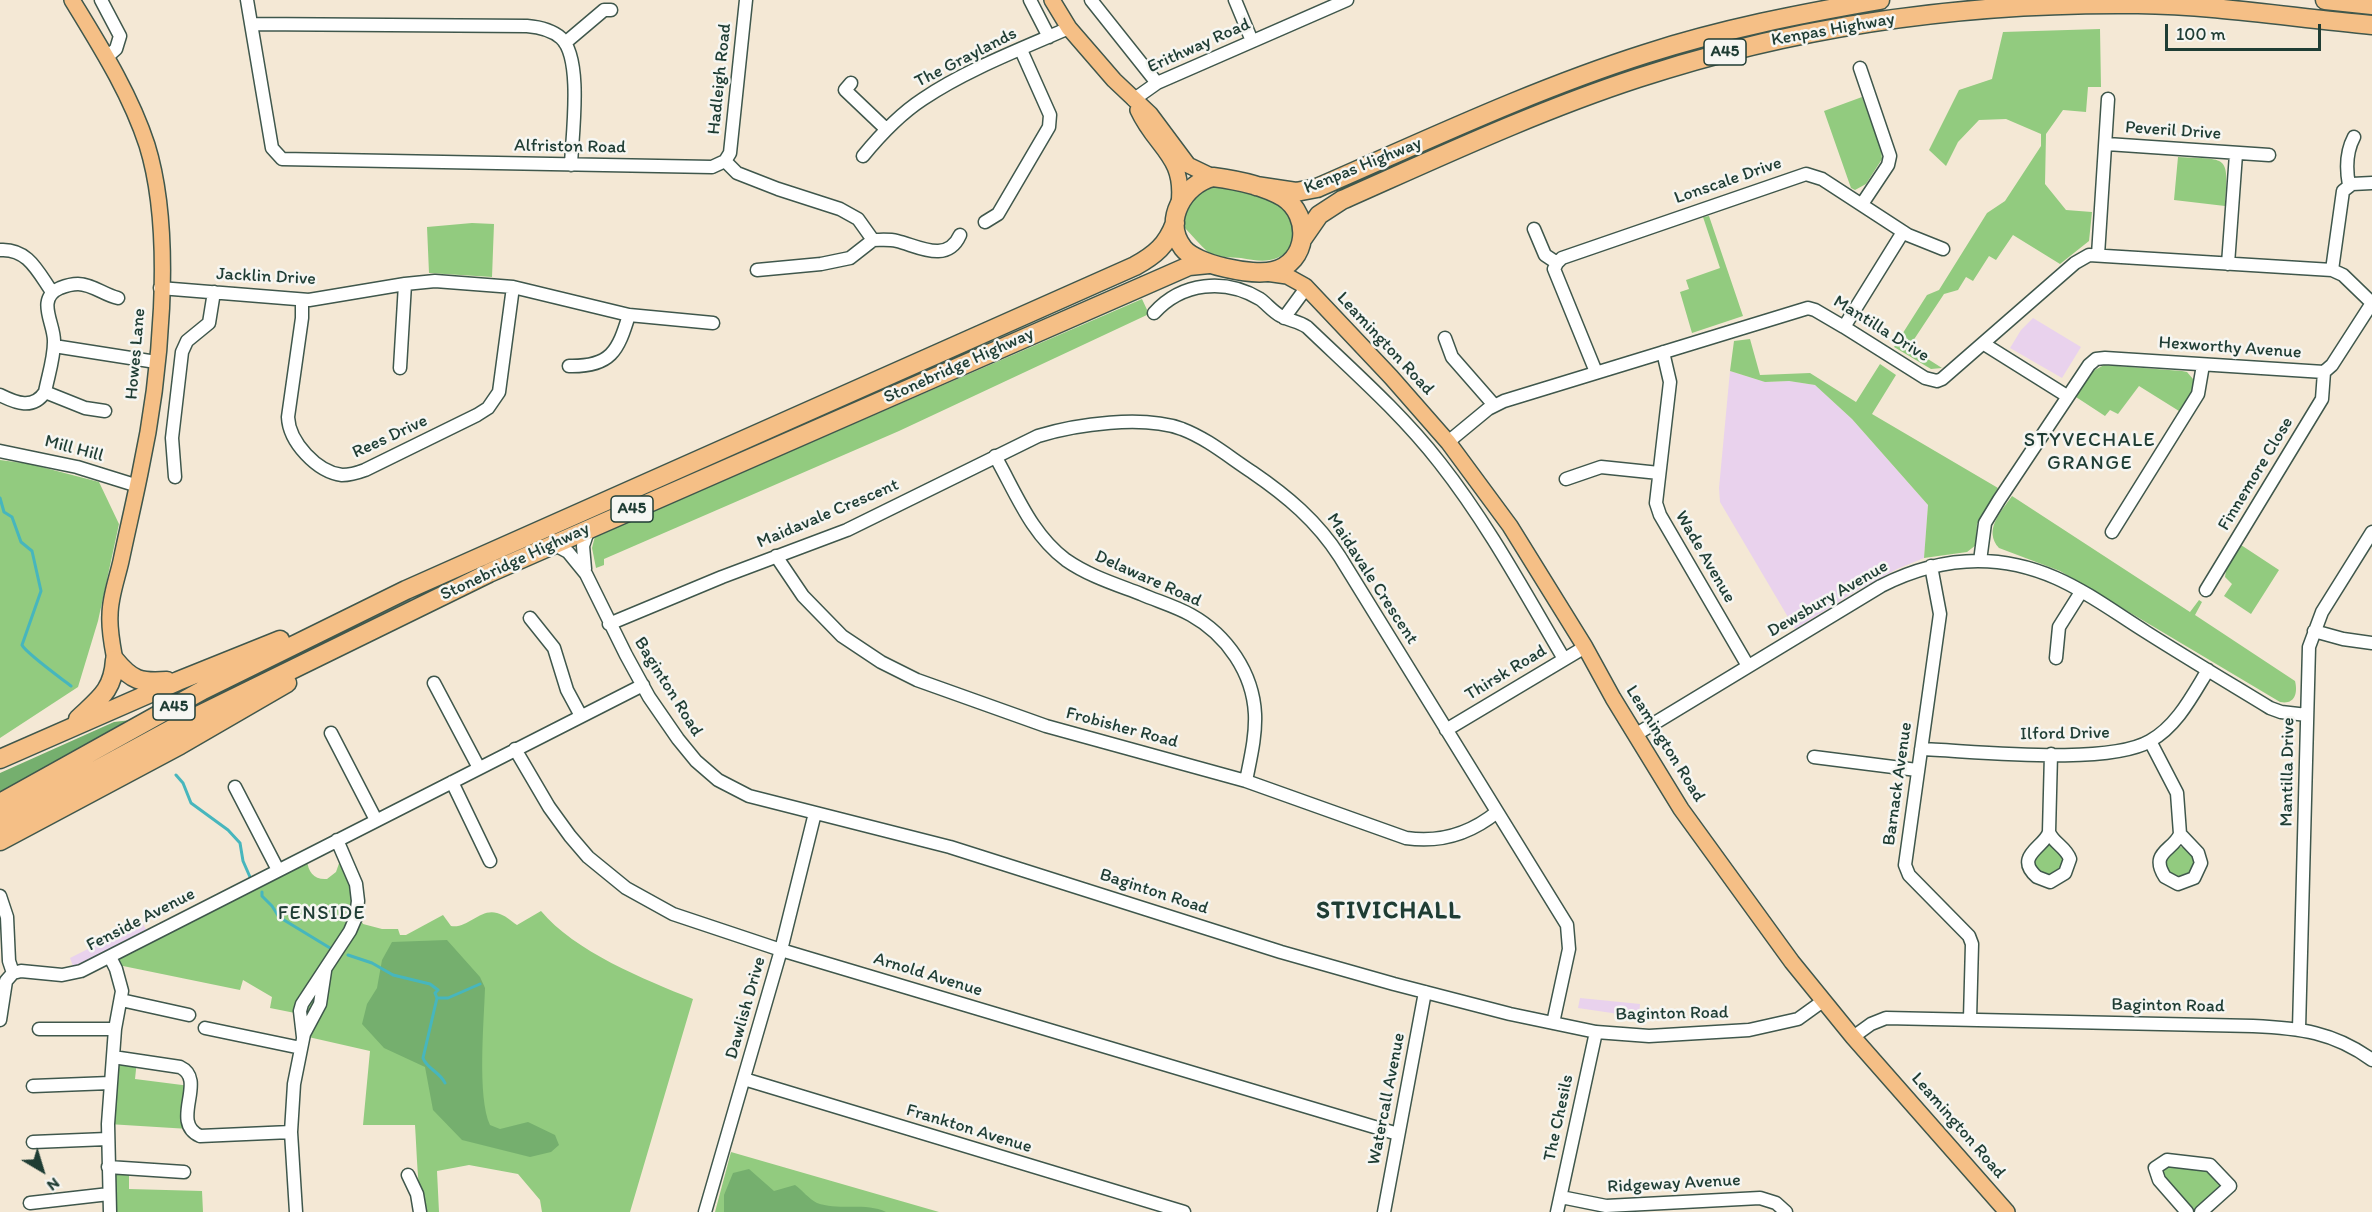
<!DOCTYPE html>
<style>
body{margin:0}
#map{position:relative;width:2372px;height:1212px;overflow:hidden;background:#f4e8d5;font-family:Itim,sans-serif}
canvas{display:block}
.north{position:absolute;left:12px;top:1140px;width:60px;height:60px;-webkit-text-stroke:4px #f6f6f2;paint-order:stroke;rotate:142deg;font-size:16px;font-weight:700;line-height:24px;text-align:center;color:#1f3d34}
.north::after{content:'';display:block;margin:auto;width:21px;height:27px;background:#1f3d34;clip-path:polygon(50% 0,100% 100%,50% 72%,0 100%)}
.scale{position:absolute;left:2165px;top:24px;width:156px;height:27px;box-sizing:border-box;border:3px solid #1f3d34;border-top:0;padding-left:8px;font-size:18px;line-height:21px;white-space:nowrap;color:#1f3d34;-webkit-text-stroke:4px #f6f6f2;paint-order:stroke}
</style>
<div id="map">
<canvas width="2372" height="1212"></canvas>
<div class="north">N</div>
<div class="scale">100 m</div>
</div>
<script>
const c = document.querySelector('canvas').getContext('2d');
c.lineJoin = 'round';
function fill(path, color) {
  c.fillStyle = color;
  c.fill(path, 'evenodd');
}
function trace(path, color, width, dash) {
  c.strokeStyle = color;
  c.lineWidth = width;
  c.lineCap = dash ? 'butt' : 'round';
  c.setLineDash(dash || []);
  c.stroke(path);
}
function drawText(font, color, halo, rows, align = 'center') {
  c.font = font + ' Itim,sans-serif';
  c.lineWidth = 5;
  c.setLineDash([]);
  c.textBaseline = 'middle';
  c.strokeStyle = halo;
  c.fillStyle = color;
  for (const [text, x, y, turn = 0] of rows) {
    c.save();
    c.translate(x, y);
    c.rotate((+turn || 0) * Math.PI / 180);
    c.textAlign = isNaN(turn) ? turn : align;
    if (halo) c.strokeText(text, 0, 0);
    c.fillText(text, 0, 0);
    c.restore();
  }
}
fill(new Path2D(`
 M2033,318L2081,347L2062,378L2010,348L2021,330Z
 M1730,371L1765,382L1789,381L1815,385L1852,419L1928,505L1924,558L1897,569L1858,590L1795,629L1720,502L1719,488Z
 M142,922L148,933L74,969L70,958Z
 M1580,998L1640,1004L1639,1017L1578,1008Z`), '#e9d2ed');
fill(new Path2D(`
 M2100,29L2101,87H2088L2086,112L2063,110L2046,134L2045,184L2066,210L2092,212L2089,241L2060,264L2013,235L1996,260L1989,256L1973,281L1966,277L1958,290L1944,294L1909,347L1942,368L1931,369L1894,347L1927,295L1939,290L1987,213L2005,201L2041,146V134L2006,119L1979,120L1958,142L1946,166L1929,150L1959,90L1992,79L2003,32Z
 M1862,97L1881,149L1882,159L1866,184L1855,190L1851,188L1824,111Z
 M2178,157C2228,160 2229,153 2225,206L2174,200Z
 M1212,188C1228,187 1261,194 1275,202C1295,214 1303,248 1277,258C1265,263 1253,260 1241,258C1232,257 1217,258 1209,253C1200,245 1192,235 1183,226C1185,208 1193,192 1212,188Z
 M1709,216L1743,316L1692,333L1680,292L1689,289L1686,280L1720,268L1703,217Z
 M472,223L494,224L492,277L429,273L427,227Z
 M1142,299L1149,314L899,431L604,559V565L596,568L592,548L595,536Z
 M1750,339L1760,375L1810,373L1856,402L1880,364L1896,375L1872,414L1998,488L1977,524L1976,545L1967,552L1924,558L1928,505L1852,419L1815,385L1789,381L1765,382L1730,371L1734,341Z
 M2104,365L2182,371L2187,372L2193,379V390L2179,411L2139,386L2118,414L2110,410L2105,416L2076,397L2093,371Z
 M0,460L30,464L99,482L119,524L98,621L78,687L0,738Z
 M2012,496L2190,612L2199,600L2202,602L2195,615L2295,681C2298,693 2295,705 2280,702L2060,571L1999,548C1983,530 2001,512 2012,496Z
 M2241,545L2279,570L2251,614L2224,596L2232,584L2225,577L2226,570Z
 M2048,845L2054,846L2064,853V870L2044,878L2033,865C2034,855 2037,848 2048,845Z
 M2164 863a16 16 0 1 1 32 0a16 16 0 1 1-32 0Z
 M343,852L357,912L363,924L382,929H398L400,935H406L443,915L451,926C468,929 480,908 497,913C505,915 511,921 517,925L541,911C574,951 645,980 693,999L630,1212H542L540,1200L518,1174L469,1165L437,1171L439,1212H423C417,1183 417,1155 415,1125H363L370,1051L304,1036L300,1014L270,1008L272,997L243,980L240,990L123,966L116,969L110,957L307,860C308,872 314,880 327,879L336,872Z
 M113,1057L137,1060L135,1079L190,1086L189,1129L108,1124Z
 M731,1152L939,1212H715Z
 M2166,1164C2184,1166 2218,1162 2221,1186L2193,1212L2164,1179L2161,1168Z
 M108,1167L129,1169V1189L202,1191L203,1212H110Z`), '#92cb7f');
fill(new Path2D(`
 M131,720L0,792V773L114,722Z
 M447,940L480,977L485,988C484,1022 477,1097 490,1125L500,1129L528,1122L555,1135L559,1145L551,1152L530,1157L462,1140L433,1110L425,1067L384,1048L362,1024L367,1004L377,988L382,960L392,942Z
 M749,1169L774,1191L795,1185C802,1190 809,1199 817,1203C839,1211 866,1202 886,1212H724V1195L733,1173Z`), '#75af6e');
trace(new Path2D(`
 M0,498L4,512L12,517L21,542L32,551L41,591L22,645C26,653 62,679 71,686
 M176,775L183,783L191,803L228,830L240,843L243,861L250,877
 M262,892V896L272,906L279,917L330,948
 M348,955L372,963L393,975L430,984L438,990L435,993L437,998H448L480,984
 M437,998L423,1058C427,1069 440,1072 445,1083`), '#47b6bd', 3);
const minor = new Path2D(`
 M101,0L120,36L116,49L107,57
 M247,0L272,148L282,159L712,167L725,161L730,153L746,0
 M1030,0L1049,37
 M1091,0L1157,83
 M1235,0L1252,41
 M251,24L527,26C539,27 552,30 561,38C583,58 572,136 571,165
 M565,43L604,10H611
 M1860,68L1890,156L1888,165L1862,204
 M851,83L845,90L886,129
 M1133,100L1157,83L1347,0
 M2107,144L2269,155
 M863,156C881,134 900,114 923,99C966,70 1021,49 1069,28
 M725,161L737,173L778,189L840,209L858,219L873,240L850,258L821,264L757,270
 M2349,185C2346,169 2346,152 2354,137
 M985,222L998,214L1049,127L1050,115L1021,50
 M1534,229L1545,255L1557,263
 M873,240C881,240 889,239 897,241C918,246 947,264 960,235
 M0,250C28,248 38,272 52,292
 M2098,255L2108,99
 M2228,264L2236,154
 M2332,270L2343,191L2352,184L2372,183
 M160,288L309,300L405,284L435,281L513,287L629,315L713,323
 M302,300V318L288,417C289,442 317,472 342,475C350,475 357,473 365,470L477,415L488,408L499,392L513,287
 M1154,313C1182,282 1225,278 1260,299C1267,304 1273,312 1281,316C1290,321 1298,321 1307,327C1353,371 1401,413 1440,463C1488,524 1525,593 1564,659
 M1284,318L1306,288
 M1844,327L1903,232
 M1445,338L1452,357L1494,405
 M1984,344L2067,396
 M54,346L156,362
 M1663,352L1670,382L1656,503L1660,515L1748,666
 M569,366C611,367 618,351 629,315
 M400,368L405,284
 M1596,372L1554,269L1557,263L1562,258L1806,174L1822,179L1908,235L1943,249
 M45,392C48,376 54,359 54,342C55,324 35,299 60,288C65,286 73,284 78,284C92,284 104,295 118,298
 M0,395C16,403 33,410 45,392L85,408L105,411
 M1448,442L1488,409L1504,401L1808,308L1815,310L1844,327L1925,378L1937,381L1942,379L2075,263L2089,255L2332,270L2343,275L2372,303
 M0,451L77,467L138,486
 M995,456C1016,493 1031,534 1066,560C1089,576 1115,584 1141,594C1157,601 1175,606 1191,615C1227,635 1253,673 1255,714C1256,737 1250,760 1246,781
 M175,477L172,438L182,352L187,341L209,323L214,292
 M1566,479L1601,467L1659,473
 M2112,532L2198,394L2203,365
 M553,544L568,552L586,574L626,655L649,697L678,739L696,761L718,780L749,796L950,847L1281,952L1394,984L1510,1014L1596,1032L1649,1036L1749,1030L1798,1019L1823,1001
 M776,556L803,596L842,636L881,662L917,680L1046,726L1246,781L1406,838C1440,843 1470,834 1497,812
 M1980,561L1985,523L1999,500L2089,365L2096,359L2105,358L2324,372L2332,365L2372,303
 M1931,566L1940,614L1905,865L1909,875L1969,936L1972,944L1970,1019
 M585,569L583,546L589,528
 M2206,590L2322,399L2324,372
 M530,618L554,648L567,690L581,716
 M609,624L722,577L847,530L1038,436C1077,424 1143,415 1182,429C1208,439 1229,457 1252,472C1287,496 1317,521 1340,557L1567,925L1569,949L1553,1023
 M2314,631L2343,639L2372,643
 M2056,658L2059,627L2081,592
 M434,683L479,768
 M1446,730L1585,647
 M331,733L376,820
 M1635,735L1881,586C1938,557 1997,552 2056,578C2088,592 2117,614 2146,632C2187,658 2229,683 2270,708L2281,712L2307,715
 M2150,741L2177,793L2180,834L2198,853L2201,863L2194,878L2178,884L2165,877C2149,852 2173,851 2180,834
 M515,749L549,807L570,836L588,857L626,888L673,914L781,950L1398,1134
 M1921,749C1975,751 2107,766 2150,741C2177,726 2192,696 2208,670
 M1814,757L1917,770
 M452,782L490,861
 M235,787L278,870
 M2049,832C2045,847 2013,856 2037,877L2050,882L2065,873L2070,859C2066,847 2053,843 2049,832L2051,754
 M0,896L7,917L9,961L13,973
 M13,973L21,971L62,975L81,971L643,685
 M121,1000L189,1015
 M0,1020L6,981L13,973
 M205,1028L301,1048
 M39,1029H115
 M2299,1029L2309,647L2322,612L2372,532
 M303,1037L300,1011L302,1004L350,931L356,917L358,901L356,884L337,840
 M1853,1037L1871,1024L1886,1018L2253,1026C2299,1028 2334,1032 2372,1060
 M113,1057L180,1067C208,1080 169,1122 200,1136L291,1132
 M744,1079L1184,1212
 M33,1086L110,1083
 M33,1142L107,1139
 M108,1167L184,1172
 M408,1175L417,1194L420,1212
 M1561,1197L1606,1206L1760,1198L1776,1203L1786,1212
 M30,1203L109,1194
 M110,1212L108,1124L115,1029L122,991L116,969L110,957
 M296,1212L291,1132L294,1084L304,1034L320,1004L325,971
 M705,1212L781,950L815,813
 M1384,1212L1425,992
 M1557,1212L1596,1032
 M2187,1212L2159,1180L2155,1168L2167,1160L2210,1165L2230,1186L2201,1212`);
const major = new Path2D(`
 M72,0C100,46 130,93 147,145C175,235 160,381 140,473C134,503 127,532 121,561C117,579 110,597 110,615C109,630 112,644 115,660
 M1052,0L1069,28L1114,80L1150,114L1188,165L1213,177
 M1138,110C1156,149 1185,156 1179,204
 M1266,273L1287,276L1305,286L1391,377L1448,442L1510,526L1585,647L1613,698L1681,809L1792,962L1853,1037L2007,1212`);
const highway = new Path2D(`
 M2325,0L2372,5
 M1213,177C1236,180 1263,185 1283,197C1312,216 1308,263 1273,271C1253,276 1196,265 1183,248C1162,221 1184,184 1213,177Z
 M1256,186L1296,192L1317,188C1425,141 1532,90 1645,54C1722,29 1800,14 1880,0
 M1303,238L1319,215L1342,200C1439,157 1537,111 1638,78C1799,25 1969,2 2138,4C2216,5 2294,18 2372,25
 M115,660C132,681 141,683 167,681
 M78,719C99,699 113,691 115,660
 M0,759L178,681L280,640
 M0,803L203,690L406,590L1135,266C1155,255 1167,245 1175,223
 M0,822L185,722L489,573L1164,277L1189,266L1209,264
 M0,841L180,745L287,683`);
trace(minor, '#3f574c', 15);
trace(major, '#3f574c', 18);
trace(highway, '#3f574c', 21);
trace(minor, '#fff', 12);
trace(major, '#f5bf86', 15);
trace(highway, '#f5bf86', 18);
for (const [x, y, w] of [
 [1725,52,42],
 [632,509,42],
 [174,707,42]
]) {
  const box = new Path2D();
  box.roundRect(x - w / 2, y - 13, w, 26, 4.5);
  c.fillStyle = '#f6f6f2';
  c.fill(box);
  trace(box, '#1f3d34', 1.5);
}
drawText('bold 16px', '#1f3d34', null, [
 ["A45",1725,52],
 ["A45",632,509],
 ["A45",174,707]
]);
drawText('18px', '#1f3d34', '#f6f6f2', [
 ["Kenpas Highway",1833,30,-10],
 ["Erithway Road",1199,46,-24],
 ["The Graylands",966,58,-27],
 ["Hadleigh Road",720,79,-84],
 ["Peveril Drive",2173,131,4],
 ["Alfriston Road",570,147,1],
 ["Kenpas Highway",1363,166,-22],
 ["Lonscale Drive",1728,181,-19],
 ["Jacklin Drive",266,277,3],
 ["Mantilla Drive",1881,329,32],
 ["Leamington Road",1385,344,47],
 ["Hexworthy Avenue",2230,348,4],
 ["Howes Lane",136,354,-85],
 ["Stonebridge Highway",959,366,-24],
 ["Rees Drive",390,437,-25],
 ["Mill Hill",74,449,15],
 ["Finnemore Close",2256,474,-59],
 ["Maidavale Crescent",828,514,-23],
 ["Wade Avenue",1705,557,60],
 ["Stonebridge Highway",515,562,-25],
 ["Delaware Road",1148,579,24],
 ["Maidavale Crescent",1372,579,57],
 ["Dewsbury Avenue",1828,599,-30],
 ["Thirsk Road",1506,673,-31],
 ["Baginton Road",668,687,58],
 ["Frobisher Road",1122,728,15],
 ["Ilford Drive",2065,734,-1],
 ["Leamington Road",1665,744,58],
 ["Mantilla Drive",2288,772,-89],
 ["Barnack Avenue",1898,784,-82],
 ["Baginton Road",1154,892,18],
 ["Fenside Avenue",141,920,-27],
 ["Arnold Avenue",928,975,17],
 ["Baginton Road",2168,1006,1],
 ["Dawlish Drive",746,1008,-74],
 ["Baginton Road",1672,1014,-1],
 ["Watercall Avenue",1387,1099,-79],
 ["The Chesils",1559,1118,-78],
 ["Leamington Road",1958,1126,49],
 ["Frankton Avenue",969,1129,17],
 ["Ridgeway Avenue",1674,1184,-3]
]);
c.letterSpacing = '1.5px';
drawText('20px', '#1f3d34', '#f6f6f2', [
 ["STYVECHALE",2090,441],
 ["GRANGE",2090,464],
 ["FENSIDE",322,914]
]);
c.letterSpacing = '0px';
c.letterSpacing = '1.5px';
drawText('bold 24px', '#1f3d34', '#f6f6f2', [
 ["STIVICHALL",1389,912]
]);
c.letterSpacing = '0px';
</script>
